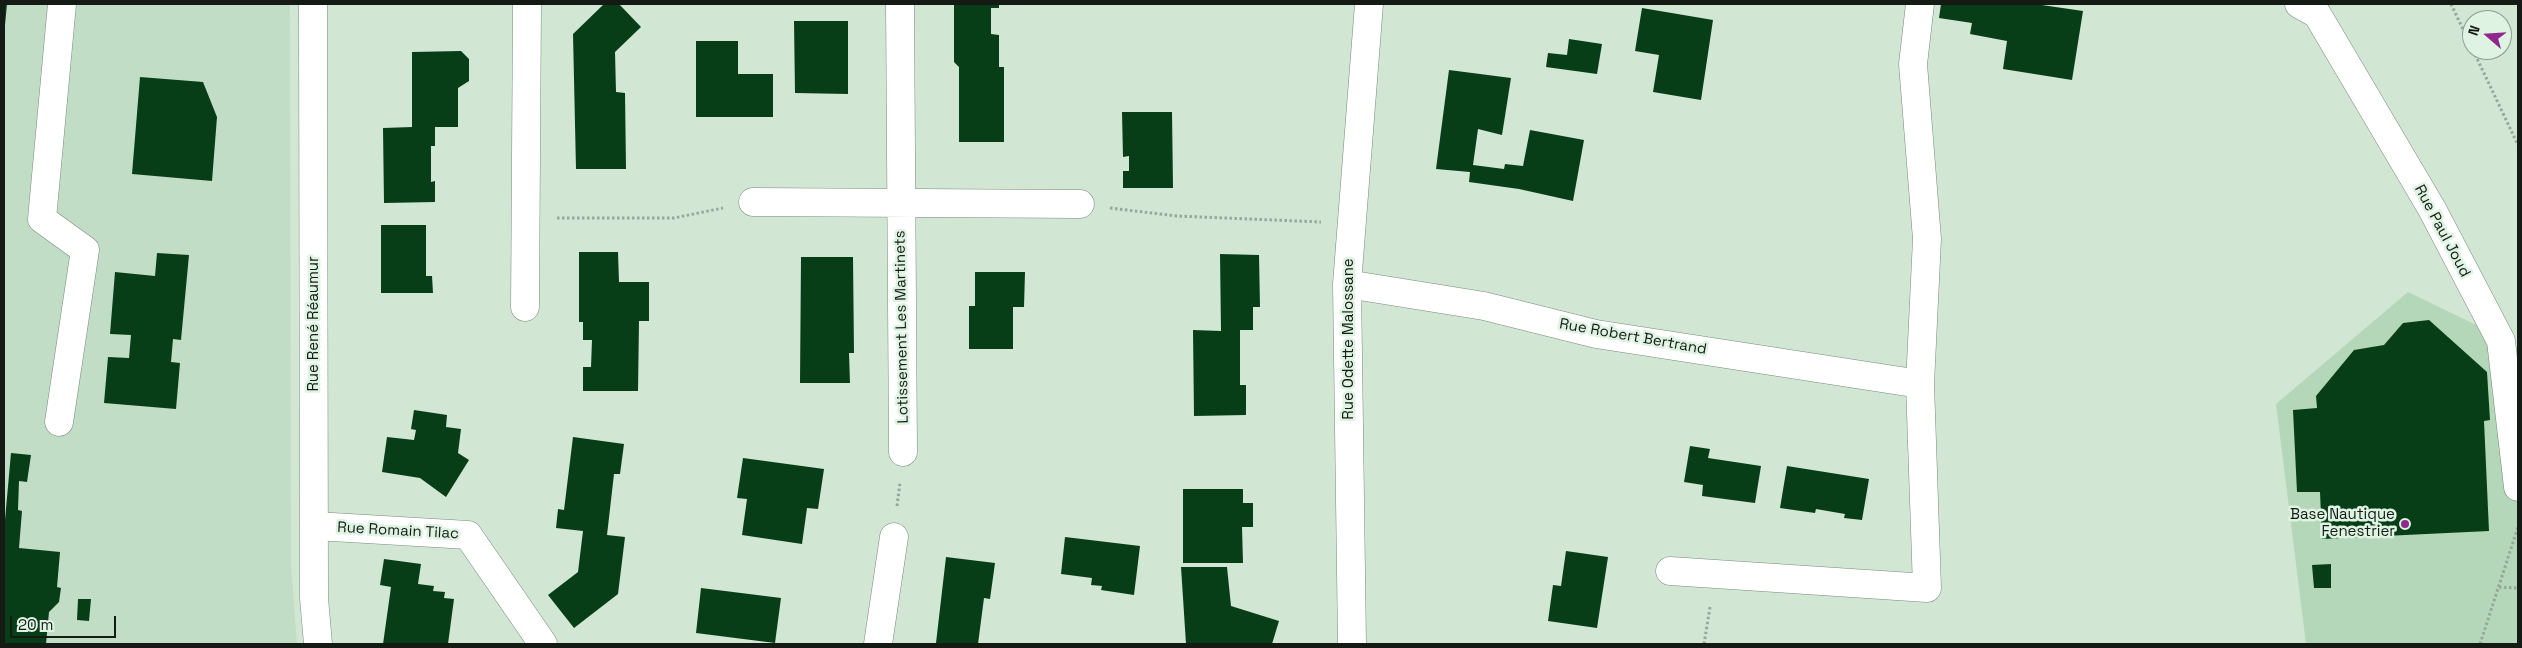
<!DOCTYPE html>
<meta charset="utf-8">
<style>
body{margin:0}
#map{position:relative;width:2522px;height:648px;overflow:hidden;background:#d2e6d4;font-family:"Space Grotesk",sans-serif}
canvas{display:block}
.frame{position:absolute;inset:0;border:5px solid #141b15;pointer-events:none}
.north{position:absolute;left:2462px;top:10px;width:50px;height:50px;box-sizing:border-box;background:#dff3e2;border:1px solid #8e9d90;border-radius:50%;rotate:289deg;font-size:14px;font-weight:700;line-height:20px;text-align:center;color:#141b15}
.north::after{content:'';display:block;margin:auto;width:18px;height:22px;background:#8f278d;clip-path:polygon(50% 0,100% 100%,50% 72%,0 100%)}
.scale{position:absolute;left:10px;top:616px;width:106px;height:22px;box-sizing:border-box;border:2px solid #141b15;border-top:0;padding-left:6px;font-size:15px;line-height:18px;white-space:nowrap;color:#141b15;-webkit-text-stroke:4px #dff3e2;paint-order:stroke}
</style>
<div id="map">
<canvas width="2522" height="648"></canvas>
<div class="frame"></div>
<div class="north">N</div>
<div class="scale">20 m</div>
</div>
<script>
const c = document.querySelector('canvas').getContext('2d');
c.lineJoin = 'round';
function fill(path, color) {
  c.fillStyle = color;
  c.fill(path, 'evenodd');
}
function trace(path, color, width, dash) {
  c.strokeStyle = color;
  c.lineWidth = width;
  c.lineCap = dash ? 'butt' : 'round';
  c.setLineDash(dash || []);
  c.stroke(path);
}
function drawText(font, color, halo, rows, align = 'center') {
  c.font = font + ' "Space Grotesk",sans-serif';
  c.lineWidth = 5;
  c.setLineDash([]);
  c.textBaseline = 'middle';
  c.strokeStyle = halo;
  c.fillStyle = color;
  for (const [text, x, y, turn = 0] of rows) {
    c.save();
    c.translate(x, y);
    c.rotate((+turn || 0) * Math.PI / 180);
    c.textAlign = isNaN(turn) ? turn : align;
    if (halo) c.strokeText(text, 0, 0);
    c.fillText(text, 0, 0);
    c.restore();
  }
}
fill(new Path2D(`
 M4,4H290L291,566L297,644H4Z`), '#c2ddc6');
fill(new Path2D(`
 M2408,292L2495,334L2518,379V644H2306L2276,404Z`), '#b3d7b8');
fill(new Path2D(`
 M4,4H7L5,25H4Z
 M604,4H619L641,27L615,52L616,92L625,93L626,169H576L573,34Z
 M954,4H999V8H991V34L999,35V67H1004V142H959V67L954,62Z
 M1941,4H2035L2083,11L2072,80L2003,69L2007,41L1970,34L1972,23L1939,18Z
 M1642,8L1713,20L1701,100L1653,92L1659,55L1635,51Z
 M794,21H848V94L795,93Z
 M1569,39L1602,44L1597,74L1546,67L1548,53L1567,55Z
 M696,41H738V74H773V117H696Z
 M461,51L469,59V81L458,88V127H435V146H431V182L435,181V202L384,203L383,128L412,127V52Z
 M1449,70L1511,78L1502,135L1478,129L1473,165L1504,169L1505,164L1523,166L1530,130L1584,140L1573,201L1519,189L1469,182L1470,172L1436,169Z
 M140,77L203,82L217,117L212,181L132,174Z
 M1122,112H1172L1173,188H1123V171H1129V156L1123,157Z
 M381,225H426V276H432L433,293H381Z
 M579,252H618L619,282H649V321H639L638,391H583V367H591L592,340H583V322H579Z
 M157,253L189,255L181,340L173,339L171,362L180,363L176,409L104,403L108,357L129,358L131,335L110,334L115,272L155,276Z
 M1220,254L1259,255L1260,307H1253V330H1240V385H1246V415L1194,416L1193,330L1221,331Z
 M801,257H853L854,353H849L850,383H800Z
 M975,272H1025L1024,307H1013V349H969V306H975Z
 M2429,320L2487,372L2490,420L2484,421L2489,531L2322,539L2320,492H2297L2293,410L2317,408L2316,396L2354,350L2384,345L2403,323Z
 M414,410L447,415L446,427L461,429L458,453L469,460L446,497L420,478L382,472L387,437L414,440L416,430L411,429Z
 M573,437L624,444L620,474H614L607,535L625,537L618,594L574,628L548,595L578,572L583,531L556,528L558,509L564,510Z
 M1690,446L1710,449L1708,458L1761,466L1755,503L1702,496L1703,485L1684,482Z
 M11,453L31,455L27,482L19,481L18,510L22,511L19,548L60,552L57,587L61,588L59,602L49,612L46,644H4V531Z
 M743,458L824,469L818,509L807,508L802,544L742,535L747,499L737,498Z
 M1787,466L1869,479L1862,520L1844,518L1845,514L1816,509L1815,513L1780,508Z
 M1183,489H1243V503H1253V527H1242L1243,563H1183Z
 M1065,537L1140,546L1134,595L1101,590L1102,586L1091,585L1092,578L1061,574Z
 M1566,551L1608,557L1597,628L1548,621L1553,585L1561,586Z
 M946,557L995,563L990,599L984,598L978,644L936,643Z
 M384,559L421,564L418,584L434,586L433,591L445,592L444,598L454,599L448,644H383L391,587L380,585Z
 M2331,564V588H2314L2312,565Z
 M1181,567H1227L1231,606L1279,621L1272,644H1186Z
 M701,588L781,598L775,643L696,633Z
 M78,599H91L89,621L77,620Z`), '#073e18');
const minor = new Path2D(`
 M313,4L314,598L318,644
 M900,4L903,452
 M2299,4L2317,14L2432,209L2501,341L2518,487
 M753,202L1080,204
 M1347,284L1484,306L1596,334L1920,384
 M525,307L527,4
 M59,422L85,250L42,219L62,4
 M315,526L468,535L543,644
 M1670,571L1927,588L1920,384L1927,239L1913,64L1920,4
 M878,644L894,537
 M1352,644L1347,284L1369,4`);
trace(minor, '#788b7b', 29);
trace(new Path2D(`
 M2451,4L2472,48
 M2473,50L2518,145
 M1110,208L1177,216L1321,222
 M557,218H674L723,208
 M897,506L900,483
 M2499,587L2518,588
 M1704,644L1710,607
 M2480,644L2518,527`), '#97a799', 3, [2.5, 2.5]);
trace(minor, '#fff', 28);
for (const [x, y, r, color] of [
 [2405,524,5,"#8f278d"]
]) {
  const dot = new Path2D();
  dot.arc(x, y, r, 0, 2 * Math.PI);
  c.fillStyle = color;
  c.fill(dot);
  trace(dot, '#dff3e2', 2);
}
drawText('15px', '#141b15', '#dff3e2', [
 ["Rue Paul Joud",2442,231,62],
 ["Rue René Réaumur",314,324,-90],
 ["Lotissement Les Martinets",902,327,-91],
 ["Rue Robert Bertrand",1633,337,10],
 ["Rue Odette Malossane",1349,339,-90],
 ["Rue Romain Tilac",398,531,3]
]);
drawText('15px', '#141b15', '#dff3e2', [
 ["Base Nautique",2395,515],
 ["Fenestrier",2395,532]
], 'right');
</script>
